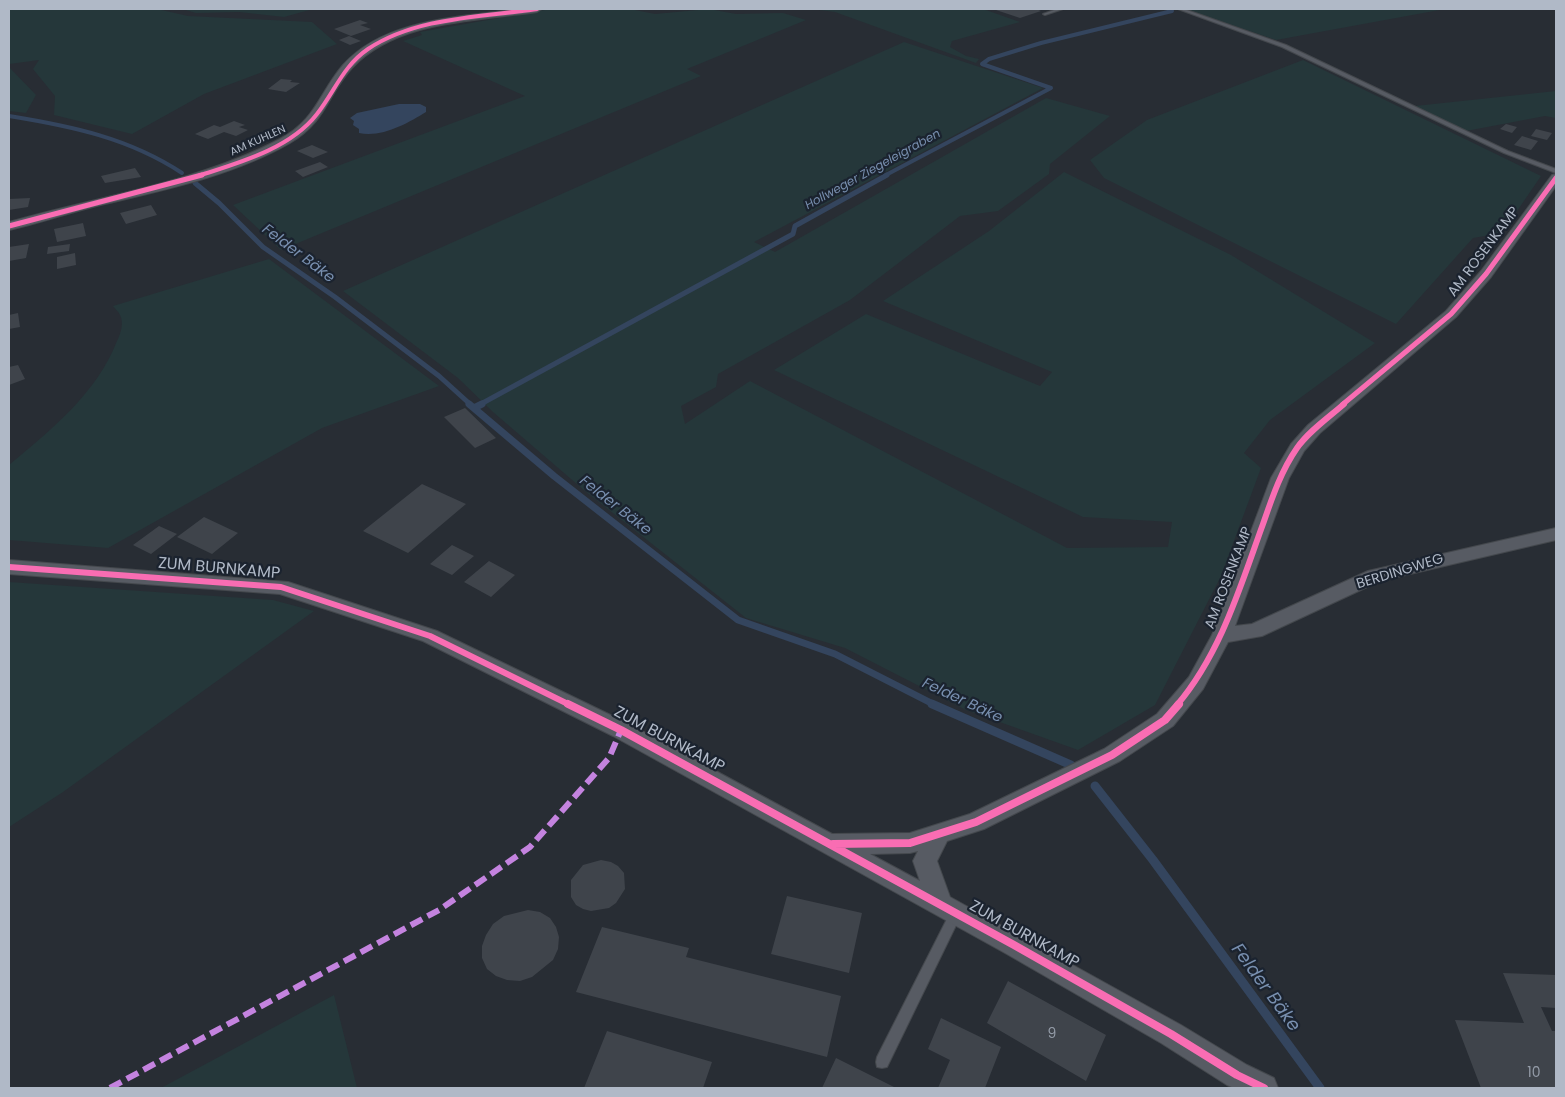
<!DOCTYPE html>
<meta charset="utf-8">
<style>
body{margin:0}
#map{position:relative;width:1565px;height:1097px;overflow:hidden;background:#282d34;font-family:Poppins,sans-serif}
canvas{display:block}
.frame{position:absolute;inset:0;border:10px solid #b0b9c7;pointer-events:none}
</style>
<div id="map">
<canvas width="1565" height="1097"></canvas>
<div class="frame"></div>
</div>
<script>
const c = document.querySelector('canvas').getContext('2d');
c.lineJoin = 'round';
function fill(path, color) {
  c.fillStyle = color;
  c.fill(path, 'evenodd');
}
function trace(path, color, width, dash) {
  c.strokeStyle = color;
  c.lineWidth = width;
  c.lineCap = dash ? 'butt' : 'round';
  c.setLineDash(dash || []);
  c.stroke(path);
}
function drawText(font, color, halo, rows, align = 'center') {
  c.font = font + ' Poppins,sans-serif';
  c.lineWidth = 4.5;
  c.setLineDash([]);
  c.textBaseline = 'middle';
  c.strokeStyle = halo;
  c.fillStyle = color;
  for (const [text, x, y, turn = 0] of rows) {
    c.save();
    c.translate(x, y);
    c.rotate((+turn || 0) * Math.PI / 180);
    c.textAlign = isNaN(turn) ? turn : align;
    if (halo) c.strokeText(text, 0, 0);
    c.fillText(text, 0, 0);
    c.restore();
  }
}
fill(new Path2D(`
 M9,9H157L188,16L312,22L337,44L204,94L132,134L54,115L55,96L33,69L39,60L9,64Z
 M182,9H313L284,17L239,12L196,13Z
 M550,9H630L655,14L709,9L736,14L783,13L806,20L687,69L701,76L281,250L233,205L525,96L403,41L422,35L420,32Z
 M812,9H983L1020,22L952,41L950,47L966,56L979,59L976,63L835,12Z
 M1184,9H1445L1276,40Z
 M904,42L1043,88L754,242L775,252L1046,98L1110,116L1050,164L1049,174L998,211L960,216L850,300L718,374L716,387L681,406L685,424L750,381L1067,548L1168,547L1172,522L1083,517L774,370L866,314L1040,386L1052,372L883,301L989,231L1064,172L1231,255L1375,343L1270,420L1244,453L1261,468L1221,576L1155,705L1078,750L966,710L845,648L746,618L585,491L493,412L458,378L343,291Z
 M1303,60L1541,176L1502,233L1473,238L1396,324L1104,178L1090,160L1147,120Z
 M9,67L36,95L26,113L9,111Z
 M1556,91V118L1545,116L1466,131L1415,106Z
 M269,259L439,386L322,428L108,548L9,540V465C51,430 97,393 117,341C121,333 124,323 120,315C119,312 115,309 113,306Z
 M9,582L273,600L314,611L63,792L9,827Z
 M334,995L357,1088H161Z`), '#25373a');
fill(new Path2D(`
 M399,104H420L426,107V112C408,123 382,138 359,133V129L353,125L354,121L350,118L357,113Z`), '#34455e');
trace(new Path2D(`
 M9,116C71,126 129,138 182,173
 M884,176L1051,88L982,64L989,59L1041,43L1172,11`), '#34455e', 4);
trace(new Path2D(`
 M195,183L219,203L263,247L335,297L439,376L471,405
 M479,405L793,234L795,226L887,175`), '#34455e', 5);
trace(new Path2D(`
 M469,404L554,476L738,620L835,654L935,705
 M474,408L482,404`), '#34455e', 7);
trace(new Path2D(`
 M932,704L1071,765
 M1095,786L1153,860L1320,1088`), '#34455e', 9);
fill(new Path2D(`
 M993,9H1036L1041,11L1020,18Z
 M360,20L368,23L360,25L371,29L351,36L334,29Z
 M349,36L361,41L350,45L339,40Z
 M281,79L292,80L290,82L300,83L286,92L268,89Z
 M234,121L245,125L239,127L248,130L236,136L224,132L208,139L195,134L214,125L220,127Z
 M1506,124L1517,127L1512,133L1500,129Z
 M1536,129L1552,133L1547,140L1531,136Z
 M1522,136L1538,141L1531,150L1514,145Z
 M312,145L328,152L313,158L297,151Z
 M320,162L328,167L303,177L295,171Z
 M135,168L141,177L105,183L101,176Z
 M30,198L28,207L9,210V199Z
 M151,205L157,215L126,224L120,213Z
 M83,223L86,236L57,242L54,229Z
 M29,244L26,258L9,261V247Z
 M70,244L69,251L47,254L48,247Z
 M75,253L76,265L57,269V257Z
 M18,313L20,327L9,329V315Z
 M18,365L25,379L9,385V367Z
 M465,408L496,438L475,448L444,417Z
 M422,484L466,504L408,553L363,531Z
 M204,517L238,533L212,554L177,537Z
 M159,526L177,534L151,554L133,545Z
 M452,545L474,556L452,575L430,564Z
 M489,561L515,575L491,597L464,582Z
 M601,860L611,862L618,866L624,873L625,889L616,903L609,908L591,911L583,909L576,905L571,897V880L583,865Z
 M787,896L862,913L849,973L771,954Z
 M528,910L540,912L550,918L556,927L559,937L558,949L553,960L532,977L520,981L507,980L496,976L487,969L482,958V946L486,935L493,924L504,916Z
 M602,927L689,948L686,957L841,996L827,1057L576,992Z
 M1503,973L1556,975V1008L1541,1007L1552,1031H1556V1088H1481L1455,1020L1524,1023Z
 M1008,981L1106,1035L1086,1081L987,1023Z
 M941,1018L1001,1047L985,1088H938L950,1060L928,1049Z
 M607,1031L712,1062L703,1088H584Z
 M836,1058L896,1088H822Z`), '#3f444b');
const lane = new Path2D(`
 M1057,9H1063L1045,15L1043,14Z
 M1178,9H1184L1286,45L1508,151L1556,169V173L1504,153L1282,47Z
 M956,908L960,909L962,913L887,1067L882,1068L877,1067L876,1062L877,1057L952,909Z`);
const street = new Path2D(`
 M519,9H542L537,12C477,21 397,20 352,68C327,95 327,121 290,143C231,177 159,191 93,207C65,214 37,224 9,230V222C99,196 196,183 280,139C316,120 319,93 343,65C385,18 462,17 519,9Z
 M1556,174V186L1491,277L1456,317L1320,433L1304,451L1289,478L1235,626L1252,624L1368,571L1556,528V540L1380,581L1262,636L1228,642L1203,689L1173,726L1120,761L984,829L947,841L937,861L950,897L1181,1025L1247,1065L1274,1078L1278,1088H1234L1227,1085L1161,1043L1005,953L613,736L423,641L280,594L9,574V560L288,582L437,631L629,724L832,834L910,833L970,814L1104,749L1157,714L1189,677L1212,635L1271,478L1291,444L1308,425L1446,311L1481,271L1552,175ZM918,851L913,861L920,881L870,854L910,853Z`);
trace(lane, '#44484d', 2);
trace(street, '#44484d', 2);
fill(lane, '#575b63');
fill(street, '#575b63');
trace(new Path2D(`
 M110,1088L439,910L530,847L609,758L621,730`), '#c483df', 6, [13, 6]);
trace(new Path2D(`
 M198,176C238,163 290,149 317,114C335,91 343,66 368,49C416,17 482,17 537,9`), '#f96db3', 4);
trace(new Path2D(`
 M9,226L202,175
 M1342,405L1451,314L1486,274L1556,178`), '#f96db3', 5);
trace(new Path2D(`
 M9,567L281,587L430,636L570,705
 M1177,705C1221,653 1240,587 1263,524C1272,498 1281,471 1297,448C1309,431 1328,418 1344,404`), '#f96db3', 6);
trace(new Path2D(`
 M568,704L621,730L1014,945L1171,1034L1237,1075L1264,1088
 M833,844L910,843L976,822L1112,755L1165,720L1179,704`), '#f96db3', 8);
drawText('11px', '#b0b9c7', '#1b232f', [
 ["AM KUHLEN",258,141,-24]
]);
drawText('italic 12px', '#788faf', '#1b232f', [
 ["Hollweger Ziegeleigraben",873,170,-29]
]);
drawText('14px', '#b0b9c7', '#1b232f', [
 ["AM ROSENKAMP",1484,252,-53],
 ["BERDINGWEG",1400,572,-17],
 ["AM ROSENKAMP",1229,578,-69]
]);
drawText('14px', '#949ca8', null, [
 ["9",1052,1034],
 ["10",1534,1073]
]);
drawText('italic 15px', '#788faf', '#1b232f', [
 ["Felder Bäke",298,254,37],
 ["Felder Bäke",615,506,38],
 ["Felder Bäke",962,701,25]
]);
drawText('16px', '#b0b9c7', '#1b232f', [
 ["ZUM BURNKAMP",219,569,5],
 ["ZUM BURNKAMP",669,740,28],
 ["ZUM BURNKAMP",1024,935,29]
]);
drawText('italic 18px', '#788faf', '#1b232f', [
 ["Felder Bäke",1265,988,54]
]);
</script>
